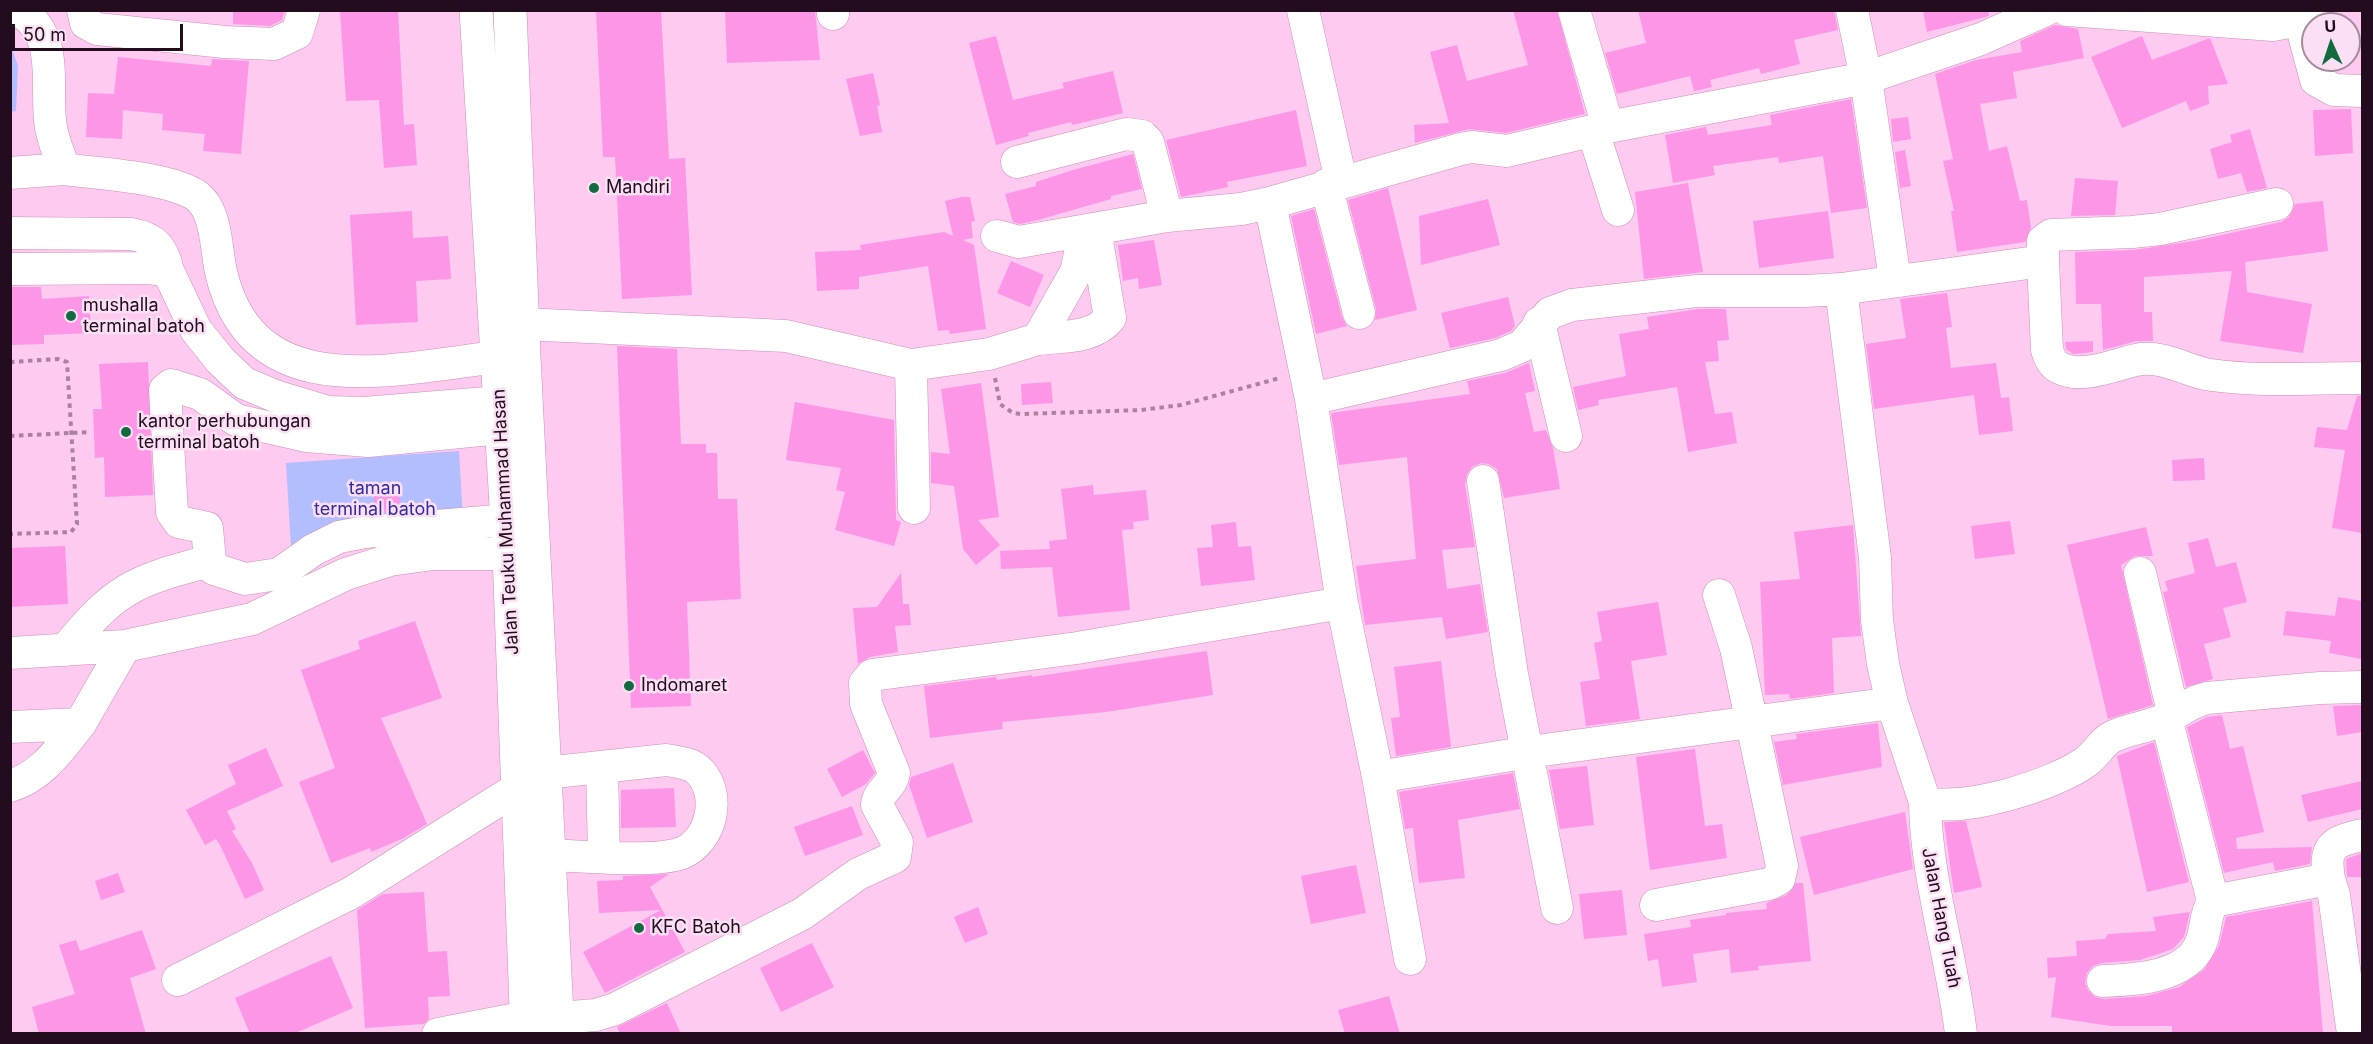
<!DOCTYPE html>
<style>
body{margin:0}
#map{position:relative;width:2373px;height:1044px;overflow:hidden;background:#fecaf0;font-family:Inter,sans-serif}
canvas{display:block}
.frame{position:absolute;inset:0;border:12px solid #220c1e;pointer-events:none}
.north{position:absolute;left:2301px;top:12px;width:60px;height:60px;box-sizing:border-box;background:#fbe0f4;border:2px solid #a48b9e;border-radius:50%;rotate:357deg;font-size:16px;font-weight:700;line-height:24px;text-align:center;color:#220c1e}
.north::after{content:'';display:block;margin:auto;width:21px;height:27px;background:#116b3f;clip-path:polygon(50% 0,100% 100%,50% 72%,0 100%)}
.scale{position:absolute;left:12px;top:24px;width:171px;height:27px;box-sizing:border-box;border:3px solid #220c1e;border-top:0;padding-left:8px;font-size:18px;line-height:21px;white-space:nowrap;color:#220c1e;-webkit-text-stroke:4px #fbe0f4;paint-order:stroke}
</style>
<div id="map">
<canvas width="2373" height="1044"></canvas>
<div class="frame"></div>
<div class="north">U</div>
<div class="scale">50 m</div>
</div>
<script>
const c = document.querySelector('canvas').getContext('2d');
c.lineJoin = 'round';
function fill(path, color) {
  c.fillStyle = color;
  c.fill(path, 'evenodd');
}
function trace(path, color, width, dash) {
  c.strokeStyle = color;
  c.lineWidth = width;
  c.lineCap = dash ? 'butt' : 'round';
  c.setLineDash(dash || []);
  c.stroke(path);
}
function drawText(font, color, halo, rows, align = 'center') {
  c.font = font + ' Inter,sans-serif';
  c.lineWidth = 5;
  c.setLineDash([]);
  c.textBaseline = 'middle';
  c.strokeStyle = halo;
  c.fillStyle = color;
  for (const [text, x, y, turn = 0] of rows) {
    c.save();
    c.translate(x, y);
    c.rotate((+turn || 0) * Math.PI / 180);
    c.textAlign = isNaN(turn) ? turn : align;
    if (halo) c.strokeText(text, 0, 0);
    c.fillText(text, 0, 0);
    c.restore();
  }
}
fill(new Path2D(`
 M11,46L18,66L16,111L11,112Z
 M459,451L464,536L291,548L286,463Z`), '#b2befe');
fill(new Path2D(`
 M233,10H285L282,20L270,26L233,24Z
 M340,10H398L404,125L414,124L417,165L384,168L379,100L346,101Z
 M596,10H661L669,159L685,158L692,295L622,299L615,157H603Z
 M725,10H815L820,60L727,63Z
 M1513,10H1557L1585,114L1506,133L1469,129L1415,143L1414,125L1449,123L1430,52L1457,45L1467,81L1528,65Z
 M1638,10H1834L1838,30L1794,40L1800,64L1761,74L1759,68L1710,80L1712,87L1694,91L1690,76L1617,94L1605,53L1646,43Z
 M1923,10H1988L1989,16L1927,32Z
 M2055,25L2078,29L2084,58L2013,72L2017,98L1980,104L1989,151L2007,146L2020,201L2027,200L2031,228L2025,242L1957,252L1951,211H1954L1943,161L1953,159L1935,74L1976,60L2022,52L2020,41Z
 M996,36L1013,100L1064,88L1062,83L1113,71L1123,113L1072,125L1071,122L1028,133L1029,136L996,145L969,43Z
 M2142,36L2152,60L2210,38L2228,84L2208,86L2209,104L2190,111L2186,101L2122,128L2091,57Z
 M118,57L211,66L212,59L249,61L241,154L203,151L205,134L162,130L163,114L123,110L122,139L86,137L88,93L114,94Z
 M873,73L880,105L877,106L882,132L860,136L846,79Z
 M1851,99L1867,208L1831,213L1823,156L1779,163L1778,157L1713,166L1715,175L1673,183L1665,135L1706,127L1708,135L1772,125L1770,115Z
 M2351,109L2353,153L2315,156L2313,110Z
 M1296,110L1307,166L1227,182L1228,187L1181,197L1166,140Z
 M1908,117L1911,139L1893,142L1891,119Z
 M2250,129L2267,188L2247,192L2241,173L2218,179L2210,149L2232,142L2230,135Z
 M1905,150L1911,186L1900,188L1895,152Z
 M1133,154L1142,189L1111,196V199L1038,220L1020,224L1013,222L1005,194L1036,186V182L1073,170Z
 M2075,178L2118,181L2115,215L2071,216Z
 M1688,183L1703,272L1644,279L1635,192Z
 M1388,188L1417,310L1375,320L1376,309L1348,200Z
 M962,197H970L975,221L971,222L973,238L963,240L974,245L986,329L950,334L949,330L938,331L928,266L859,277V289L817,291L815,252L861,250L860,245L944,232L953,236L945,201Z
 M1488,199L1500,245L1421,265L1419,216Z
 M2323,201L2328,251L2245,262L2247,292L2312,304L2303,353L2220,341L2232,271L2144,277V312H2152L2153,341H2137L2103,350L2101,304H2076L2075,252L2134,250L2194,241L2281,222L2289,217L2295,204Z
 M1314,209L1342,317L1347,326L1316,334L1291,216Z
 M412,211L413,238L448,236L451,279L416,281L418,322L356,325L350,215Z
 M1828,211L1834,258L1759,268L1753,221Z
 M1154,240L1162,285L1139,289L1138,278L1123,281L1118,245Z
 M1011,261L1044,275L1030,307L997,293Z
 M10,287H41L42,299L89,296L91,333L44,335V344L10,345Z
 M1947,293L1952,327L1946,328L1951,368L1996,363L2001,398L2009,397L2013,431L1979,435L1974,395L1874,409L1866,344L1906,338L1900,299Z
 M1508,297L1515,326L1511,331L1495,338L1450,348L1441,313Z
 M1698,309H1726L1729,340L1717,341L1719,361L1705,362L1715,414L1732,412L1737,443L1688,452L1677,387L1598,400L1599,405L1578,410L1573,387L1626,376L1619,334L1649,329L1647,317Z
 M2093,341V352L2073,354L2066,349L2065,342Z
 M617,346L677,349L681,444H706V453H717L718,499H737L741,599L687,602L691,706L631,708Z
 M148,362L153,495L105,497L104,457L95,458L93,409H102L99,364Z
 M1529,363L1535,391L1525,393L1534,432L1546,430L1553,448L1560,489L1504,498L1497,469L1489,464L1481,463L1472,467L1467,474L1465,484L1475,547L1442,550L1447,589L1480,584L1488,632L1446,639L1442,617L1365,625L1356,566L1416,559L1407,457L1339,465L1331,413L1470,394L1467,381L1505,373Z
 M1051,382L1053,403L1022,405L1021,384Z
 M981,383L999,517L978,520L1000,545L976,565L963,549L954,486L931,483V452L950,454L941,389Z
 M2357,396H2362V533L2332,528L2345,450L2314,447L2317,427L2347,430Z
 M795,402L894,420L896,520L901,522L894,546L835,530L845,492L836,490L841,468L786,460Z
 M2204,458L2205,480L2173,481L2172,460Z
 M1093,485L1094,495L1146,490L1149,520L1133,522L1134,529L1122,530L1130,610L1058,617L1052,567L1001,569L1000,551L1050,549L1049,541L1067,539L1061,489Z
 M399,488L400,511L375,513L373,489Z
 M369,506V514L347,517V507Z
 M2010,521L2015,554L1975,559L1971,526Z
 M1236,522L1238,547L1251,546L1255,580L1201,586L1197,548L1213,547L1211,525Z
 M1853,525L1861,636L1832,638L1834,693L1790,699L1789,694L1765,695L1760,582L1800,579L1794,532Z
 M2146,527L2153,556H2135L2121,565L2153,705L2108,719L2067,545Z
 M2208,538L2216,567L2236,562L2247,602L2223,608L2231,637L2204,644L2213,679L2186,687L2163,592L2168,591L2165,581L2195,573L2188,543Z
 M65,546L68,604L10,607V548Z
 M901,573L903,604H909L911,625L895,626L898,652L870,657L858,664L853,608L877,607Z
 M2338,597L2362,601V659L2329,653L2331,641L2283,635L2286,611L2335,616Z
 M1658,602L1667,655L1631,661L1640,719L1586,726L1580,682L1600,679L1594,643L1602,641L1597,612Z
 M415,621L442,698L381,718L427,824L404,838L371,852L370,848L331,863L299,782L335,768L301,670L360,649L358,641Z
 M1207,651L1213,695L1106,712L1002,722L1003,729L930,738L924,686L996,677L997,680L1032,675V677Z
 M1441,661L1451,747L1396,756L1391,718L1400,717L1394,667Z
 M2362,705V732L2337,736L2333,706Z
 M2222,715L2230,749L2243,746L2264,832L2236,838L2237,849L2312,847L2310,864L2275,871L2273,862L2224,873L2187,727L2207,717Z
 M1878,723L1882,767L1783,785L1774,742L1797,739L1796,734Z
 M2154,742L2189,882L2147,892L2117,756Z
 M266,748L283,786L227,811L236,829L232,831L252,863L264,890L245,899L220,845L216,839L205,845L186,810L236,784L228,765Z
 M1695,749L1705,826L1722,824L1727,858L1650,870L1636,757Z
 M863,750L875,773L866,784L842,797L827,769Z
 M953,763L973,822L927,838L909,785L911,777Z
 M1587,766L1594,825L1560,829L1549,770Z
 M1513,773L1520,809L1458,820L1465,878L1419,883L1413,828L1405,829L1399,792Z
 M2362,781V809L2308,822L2301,795Z
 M674,788L676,827L621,828V790Z
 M852,806L863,835L805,856L794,827Z
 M1905,812L1913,869L1814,895L1800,837Z
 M1966,821L1982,887L1954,893L1944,822Z
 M2362,853V877H2347L2346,859Z
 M1356,865L1366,913L1311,924L1301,876Z
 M118,873L125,892L101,900L95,881Z
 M669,874L650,887L685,952L605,993L583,952L661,910L599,913L597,881L623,880V876Z
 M1796,883H1803L1811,961L1758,966L1759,970L1731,973L1729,949L1693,954L1697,982L1662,987L1658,959L1648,961L1644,934L1691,927L1690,920L1726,915V913L1767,909L1766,903L1787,895Z
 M1622,890L1627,935L1584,939L1579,894Z
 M424,892L428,952L447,951L450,996L428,997L429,1019L424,1024L365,1028L357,910L383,894Z
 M2312,901L2323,1034H2172V1026H2111L2051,1017L2056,977L2048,978L2047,958L2077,956L2076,941L2105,939L2108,934L2156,931L2153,917L2190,912L2184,937L2173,949L2140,960L2102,963L2093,966L2087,973L2085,982L2088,990L2095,997L2104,999L2146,996L2179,987L2204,970L2219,946L2226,917Z
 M978,907L988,934L965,943L954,917Z
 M142,930L156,969L130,978L146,1034H39L32,1007L75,994L59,945L76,940L80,951Z
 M812,943L834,987L781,1012L760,968Z
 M331,956L353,1008L293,1034H250L235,998Z
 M1389,996L1400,1034H1345L1338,1010Z
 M667,1003L681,1034H620L617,1027Z`), '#fd96e6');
const minor = new Path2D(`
 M18,10C59,33 46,81 50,120C51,137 59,153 64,169C99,174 169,177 197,196C217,211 216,250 221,272C253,409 396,368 498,357
 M83,10L86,23L97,29L225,42L274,44L297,33L304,10
 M833,10V14
 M1303,10L1341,181
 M1574,10L1608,127
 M1852,10L1866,78L1895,280
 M2067,10L2273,25L2300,20L2311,10
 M2300,20L2316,80L2334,90L2362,91
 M1593,131L1618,210
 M1017,162L1126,134L1142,136L1148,142L1167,216
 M10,173L64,169
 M1326,185L1359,313
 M1270,203L1311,399L1342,603
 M10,233L131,234C155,238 163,248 168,271
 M997,236L1019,242L1167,216L1241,209L1270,203L1461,149L1472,147L1507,151L1608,127L1866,78L1981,39L2046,10
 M2043,261V241L2051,235L2132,232L2160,229L2277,204
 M10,269L149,268L168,271L196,330L220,360L244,383L275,396L328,412L364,413L499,402
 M1841,289L1875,558L1877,620L1883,664L1892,703L1925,802C1963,813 2055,785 2087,761C2096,754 2101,744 2110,738C2127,728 2149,728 2167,718C2181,710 2191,702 2207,698L2320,688L2362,687
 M1539,323L1566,436
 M522,324L786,336L911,365L989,354L1038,339L1076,272L1085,231
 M1038,339C1063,336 1093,339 1110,318L1095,229
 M911,365L914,508
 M1311,399L1501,355L1522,346L1550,313L1572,305L1697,291H1805L1841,289L2043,261L2047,350C2050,358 2052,365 2060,368C2083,380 2117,363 2141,359C2166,356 2188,372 2211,375C2261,382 2313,378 2362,378
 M501,428L368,441L306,436L236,420L200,394L171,385L165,390L172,512L179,522L207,528L210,561L214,569L245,579L279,574L313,550L339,537L365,532L532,518
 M1483,481L1512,674L1557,908
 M2140,573L2173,712
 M65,650C116,588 133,581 210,561
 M10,653L125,646
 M10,727L80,724L125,646L252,619L346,574L390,560L433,554H534
 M602,767L604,856
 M545,773L666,760C678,762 692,763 700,772C722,796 711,841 682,853C656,863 580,856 549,855
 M1378,777L1410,959
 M10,786C42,776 59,750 80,724
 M1925,802C1926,879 1952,956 1961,1034
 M2329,879L2334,895L2353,1034
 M2213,901L2329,879C2324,846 2332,842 2362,835
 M1656,905L1769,884L1779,879L1782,866L1736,648L1719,595
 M178,980L351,893L518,788
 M2103,981C2133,980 2185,978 2200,945C2207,931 2204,916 2213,901L2166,718
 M557,1018L596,1015L615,1009L802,914L858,874L895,857L897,842L877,805C878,791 892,787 894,773L866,704L865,683L872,675L1077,648L1342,603L1378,777L1529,752L1892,703
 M438,1034L527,1017`);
const highway = new Path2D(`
 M476,10L509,554L527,1034
 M510,10L524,357L558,1034`);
trace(minor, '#cb8ebd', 33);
trace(highway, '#cb8ebd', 34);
trace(new Path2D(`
 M10,362L58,359L67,362L77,524L71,532L10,534
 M995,378L1000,404L1013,413L1021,414L1141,410L1181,405L1280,378
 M10,436L90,432`), '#aa82a0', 4, [4.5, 4.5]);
trace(minor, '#fff', 32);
trace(highway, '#fff', 33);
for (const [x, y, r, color] of [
 [594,188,6,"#116b3f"],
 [71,316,6,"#116b3f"],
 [126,432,6,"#116b3f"],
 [629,686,6,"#116b3f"],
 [639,928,6,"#116b3f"]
]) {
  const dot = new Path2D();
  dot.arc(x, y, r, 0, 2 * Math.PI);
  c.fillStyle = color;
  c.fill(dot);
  trace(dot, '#fbe0f4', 2);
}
drawText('18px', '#220c1e', '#fbe0f4', [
 ["Mandiri",606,188],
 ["mushalla",83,306],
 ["terminal batoh",83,327],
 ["kantor perhubungan",138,422],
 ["terminal batoh",138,443],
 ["Indomaret",641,686],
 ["KFC Batoh",651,928]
], 'left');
drawText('18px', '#312ca6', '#fbe0f4', [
 ["taman",375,489],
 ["terminal batoh",375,510]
]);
drawText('18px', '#220c1e', '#fbe0f4', [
 ["Jalan Teuku Muhammad Hasan",506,522,-93],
 ["Jalan Hang Tuah",1941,918,79]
]);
</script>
